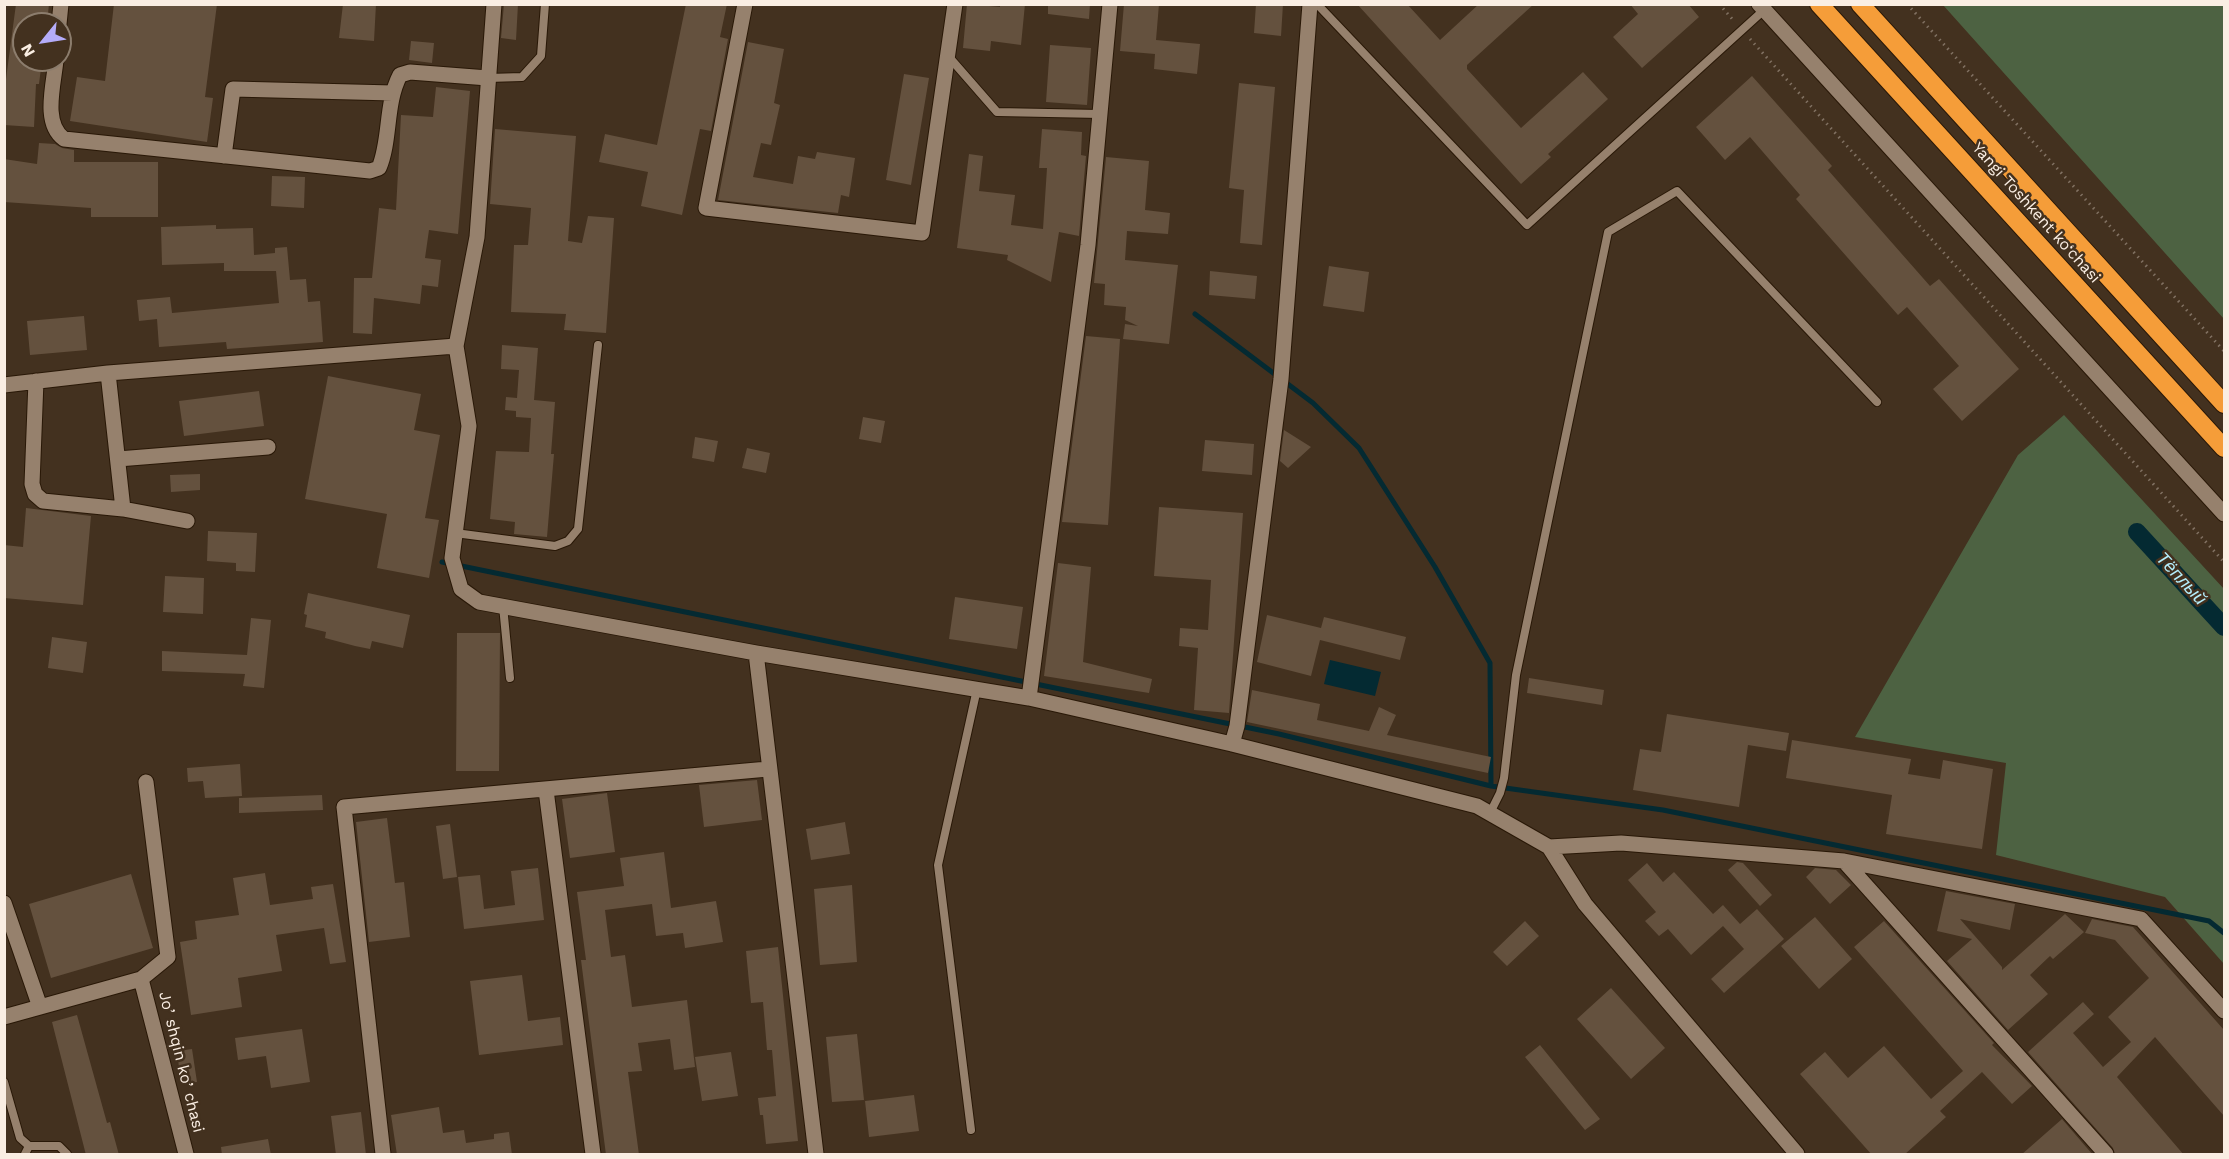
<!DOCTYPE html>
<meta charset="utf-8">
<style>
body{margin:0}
#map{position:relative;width:2229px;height:1159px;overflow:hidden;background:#43311f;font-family:"Work Sans",sans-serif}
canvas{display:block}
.frame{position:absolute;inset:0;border:6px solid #faeee3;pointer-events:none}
.north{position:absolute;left:12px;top:12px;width:60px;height:60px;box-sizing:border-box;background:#43311f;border:2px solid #8c7d6d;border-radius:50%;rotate:240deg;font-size:16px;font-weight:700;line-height:24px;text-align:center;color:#faeee3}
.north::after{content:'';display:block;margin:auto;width:21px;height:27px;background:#b4acf9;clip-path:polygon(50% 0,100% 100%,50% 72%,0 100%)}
</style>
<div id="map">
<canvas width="2229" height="1159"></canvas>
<div class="frame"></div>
<div class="north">N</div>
</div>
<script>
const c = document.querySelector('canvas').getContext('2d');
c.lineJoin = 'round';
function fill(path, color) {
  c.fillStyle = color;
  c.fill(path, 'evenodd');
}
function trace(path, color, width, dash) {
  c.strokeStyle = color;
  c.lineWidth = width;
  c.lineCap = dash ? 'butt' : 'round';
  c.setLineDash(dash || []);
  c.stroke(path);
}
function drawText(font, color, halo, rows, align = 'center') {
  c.font = font + ' "Work Sans",sans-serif';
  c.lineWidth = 5;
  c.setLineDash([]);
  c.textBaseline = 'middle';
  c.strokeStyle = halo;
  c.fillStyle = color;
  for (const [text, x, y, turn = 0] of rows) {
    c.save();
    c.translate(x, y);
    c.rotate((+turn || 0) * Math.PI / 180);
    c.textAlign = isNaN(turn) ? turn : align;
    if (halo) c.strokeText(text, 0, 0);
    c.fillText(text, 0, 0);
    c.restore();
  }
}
fill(new Path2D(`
 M1943,5H2224V319Z
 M2064,415L2224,589V964L2165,897L1996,855L2006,763L1855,737L2018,455Z`), '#4d6242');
fill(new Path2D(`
 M1330,660L1381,672L1375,696L1324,684Z`), '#042a32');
trace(new Path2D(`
 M1195,314L1313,403L1359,448L1435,567L1490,663L1491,786
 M442,562L1279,734L1491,786L1663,810L2209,921L2224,933`), '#042a32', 5);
trace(new Path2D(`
 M2137,532L2224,627`), '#042a32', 18);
fill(new Path2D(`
 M16,4H49L47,24H24V60H42L39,84H36L34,127L4,125V94Z
 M114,4H217L205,97L213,98L207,142L70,121L77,77L105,81Z
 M343,4H376L374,41L339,38Z
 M504,4H518L516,40L501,38Z
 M686,4H727L720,37L728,39L711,131L700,129L682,215L641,206L648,172L599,162L605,134L657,145Z
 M967,4L1000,7V4H1025L1021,45L991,41L990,51L963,48Z
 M1048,4H1090L1089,19L1048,14Z
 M1124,4H1159L1156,40L1200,44L1197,74L1154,69L1155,54L1120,51Z
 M1256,4H1283L1281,36L1254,33Z
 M1357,4H1407L1440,40L1479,4H1534L1467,65V69L1521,128L1583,72L1608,99L1548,154L1551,157L1521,184Z
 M1630,4H1688L1699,17L1642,68L1613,37L1638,14Z
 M411,41L434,43L432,63L409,60Z
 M748,42L784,49L774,103L780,105L771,145L761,143L753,177L793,184L798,156L815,159L817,152L855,158L849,197L841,195L838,213L718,200Z
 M1050,45L1091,48L1087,105L1046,102Z
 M904,74L929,78L911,185L886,180Z
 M1752,76L1832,166L1828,170L1930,286L1939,279L2019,369L1962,421L1933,389L1959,366L1907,307L1898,315L1796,199L1800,195L1750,137L1725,160L1696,127Z
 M1239,83L1275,87L1262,245L1240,243L1244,190L1229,188Z
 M436,87L470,91L458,234L429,230L425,258L441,260L438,287L422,285L420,304L374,298L372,334L353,333L354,278H372L379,208L396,210L401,115L433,117Z
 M495,129L576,136L568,241L582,243L588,216L614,218L606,333L564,330L566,314L511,312L514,245H528L531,208L490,204Z
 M1042,129L1082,132L1081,155L1086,156L1079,236L1059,232L1051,282L1007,260L1008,255L957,248L969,154L983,156L979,191L1015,195L1011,225L1043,229L1047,168H1039Z
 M39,143L55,144L62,148L74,150V162H158V217H91V208L4,202V159L37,164Z
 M1106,157L1149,161L1145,210L1170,213L1168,234L1127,231L1125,260L1178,265L1169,344L1123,339L1125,324L1138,326L1125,320L1126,307L1104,305L1105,284L1094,283Z
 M272,176L305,177L304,208L271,206Z
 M216,225V229L253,228L254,255L275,253V248L287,247L290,280L306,279L308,302L320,301L323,342L227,349L226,342L159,347L157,319L139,321L137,300L170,297L172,313L279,303L276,271H224V263L162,265L161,227Z
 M1329,266L1369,272L1364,312L1323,306Z
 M1210,271L1257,276L1255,299L1209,295Z
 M84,316L87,350L30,355L27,321Z
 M1086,336L1120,339L1108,525L1062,522Z
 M502,345L538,348L534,400L555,402L551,454H554L547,537L514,534L515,522L490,519L496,451L529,452L531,418L516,417V411L505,410L506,397L517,398L519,370L501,369Z
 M328,376L421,394L414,430L440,435L425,518L439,520L429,578L377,568L387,514L305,499Z
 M259,391L264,426L184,436L179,401Z
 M863,417L885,421L881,443L859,439Z
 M1284,430L1311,447L1288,468L1280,461Z
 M695,437L718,441L714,462L692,458Z
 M1205,440L1254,444L1252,475L1202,471Z
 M747,448L770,453L766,473L742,468Z
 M200,474V490L171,492L170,475Z
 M1159,507L1243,513L1229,713L1194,710L1198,648L1179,646L1180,628L1208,630L1211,580L1154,576Z
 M26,508L91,516L83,605L4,598V545L23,547Z
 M208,531L257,533L255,572L236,571V563L207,561Z
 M1058,563L1091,567L1083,662L1152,679L1149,693L1044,676Z
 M165,576L204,578L203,614L163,612Z
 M308,593L410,615L403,648L372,641L370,649L355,646L325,638L326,632L305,627L307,615L304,614Z
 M955,597L1023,607L1017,649L949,639Z
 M1267,615L1321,628L1324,617L1406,637L1400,660L1320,640L1311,676L1257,662Z
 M251,618L271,620L264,688L243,686L245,674L162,671V651L247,655Z
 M457,633H500L499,771H456Z
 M52,637L87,642L83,673L48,668Z
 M1529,678L1604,690L1602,705L1527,693Z
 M1252,690L1320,704L1317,720L1369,731L1379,707L1396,715L1387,735L1491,757L1488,773L1247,722Z
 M1667,714L1789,733L1786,751L1748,745L1739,807L1633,790L1640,749L1661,752Z
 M1792,740L1911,759L1908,774L1940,779L1943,760L1993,769L1982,849L1886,834L1892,795L1786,778Z
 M240,764L242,796L205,798L203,781L188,782L187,768Z
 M757,780L762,820L704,827L699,785Z
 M607,793L615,852L570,858L562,799Z
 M322,795L323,810L239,813V798Z
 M387,818L395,883L404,882L410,937L369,942L356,822Z
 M845,822L850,854L811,860L806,829Z
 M450,824L457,877L443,879L436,826Z
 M664,852L671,908L716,901L723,942L685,948L683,933L656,936L652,904L605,910L611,957L625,955L632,1007L687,1000L695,1067L674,1070L670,1039L638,1043L642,1071L628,1072L639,1155H606L581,960H586L577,892L624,886L620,858Z
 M1737,862L1743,863L1772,895L1760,906L1728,870Z
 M1647,863L1663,882L1674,872L1713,914L1723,905L1740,924L1757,909L1784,939L1724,993L1711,979L1744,949L1723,926L1691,955L1668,929L1659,936L1645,921L1656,912L1628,880Z
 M538,868L544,920L464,929L458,877L480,875L484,909L515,905L511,871Z
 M1815,868L1836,870L1851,885L1830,904L1806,877Z
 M265,873L270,905L313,899L311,887L333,884L346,962L330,964L324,928L276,935L282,971L238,978L242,1007L191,1015L180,942L197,939L195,921L239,915L233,878Z
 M131,874L153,948L51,978L29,904Z
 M852,885L857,962L820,965L814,889Z
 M1946,891L2015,904L2010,930L1960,919L2002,967V970L2065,914L2084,932L2053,959L2050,956L2030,975L2048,994L2008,1030L1947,961L1972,939L1937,931Z
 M1815,917L1852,959L1819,989L1781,946Z
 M2092,919L2133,927L2224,1030V1116L2155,1037L2117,1077L2184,1155H2115L2113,1148L2028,1052L2083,1002L2094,1014L2073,1033L2103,1067L2131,1042L2108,1017L2149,978L2115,940L2085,933Z
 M1525,921L1539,936L1507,966L1493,952Z
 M1884,921L1994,1043L1992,1045L2032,1086L2012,1104L1982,1072L1940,1111L1946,1117L1904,1155H1872L1800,1074L1825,1052L1848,1078L1884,1046L1931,1099L1963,1071L1854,947Z
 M778,947L798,1141L766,1144L763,1115H760L758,1098L776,1096L772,1050H767L763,1002L751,1003L746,951Z
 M522,975L528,1021L560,1017L563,1045L479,1055L470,981Z
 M1611,988L1665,1048L1631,1079L1577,1019Z
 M77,1015L107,1123L110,1122L119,1155H86L52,1022Z
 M302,1029L310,1082L271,1088L266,1056L238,1060L235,1038Z
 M857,1034L864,1100L832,1102L826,1037Z
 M1540,1045L1600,1119L1585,1130L1525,1057Z
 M192,1049L197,1082L181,1084L177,1051Z
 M731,1052L738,1096L702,1101L695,1057Z
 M914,1095L919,1131L869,1137L865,1101Z
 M439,1107L443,1133L464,1130L466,1143L494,1139V1134L509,1132L512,1155H397L391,1115Z
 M361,1112L366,1155H336L331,1116Z
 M2062,1119L2093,1155H2021Z
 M268,1139L271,1155H222L221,1147Z`), '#64513e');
const lane = new Path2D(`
 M1317,4L1527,225L1764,10
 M949,57L997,112L1100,114
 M488,78L522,77L541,56L545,4
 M455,533L555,546L568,541L578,529L598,345
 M503,606L510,678
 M1490,813L1500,793L1504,778L1516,675L1608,232L1677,191L1877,402
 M4,1082L20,1138L29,1146H59L67,1154
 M971,1130L938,865L977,689
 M25,1154L29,1146`);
const street = new Path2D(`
 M745,4L706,208L922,233L955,4
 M59,24L61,4
 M56,60C54,84 42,123 64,139L370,171L379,168C391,139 385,104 400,75L410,72L488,78
 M224,156L233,89L393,93
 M456,346L469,426L452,558L461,589L479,602L756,653L1029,698L1232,744L1477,806L1549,847L1585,904L1797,1154
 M108,373L123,509
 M36,381L32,484L35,494L43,501L123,509L187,521
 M4,385L108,373L456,346L477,237L494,4
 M118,459L268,447
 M756,653L816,1154
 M1029,698L1088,245L1110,4
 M1232,744L1237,726L1281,379L1310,4
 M546,790L593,1154
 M1549,847L1621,843L1844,861L2141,919L2224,1011
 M1844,861L2106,1154
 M4,903L40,1007
 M141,979L186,1154
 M4,1017L141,979L168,957L146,782
 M383,1154L344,807L768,769`);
const secondary = new Path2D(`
 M1759,4L2224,514`);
const highway = new Path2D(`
 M1819,4L2224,448
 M1860,4L2224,404`);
trace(lane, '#291807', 10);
trace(street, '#291807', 17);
trace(secondary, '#291807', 17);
trace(highway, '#291807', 20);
trace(new Path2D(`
 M1719,4L1734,21
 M1907,4L2224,351
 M1750,39L2224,562`), '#817162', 3, [1.5, 4.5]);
trace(lane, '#96816d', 8);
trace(street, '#96816d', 15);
trace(secondary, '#96816d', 15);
trace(highway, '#f59d39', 18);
drawText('16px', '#faeee3', '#43311f', [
 ["Yangi Toshkent ko‘chasi",2036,213,48],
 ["Joʼshqin koʼchasi",181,1062,76]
]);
drawText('italic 18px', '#b4eefc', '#43311f', [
 ["Тёплый",2181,579,47]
]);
</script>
